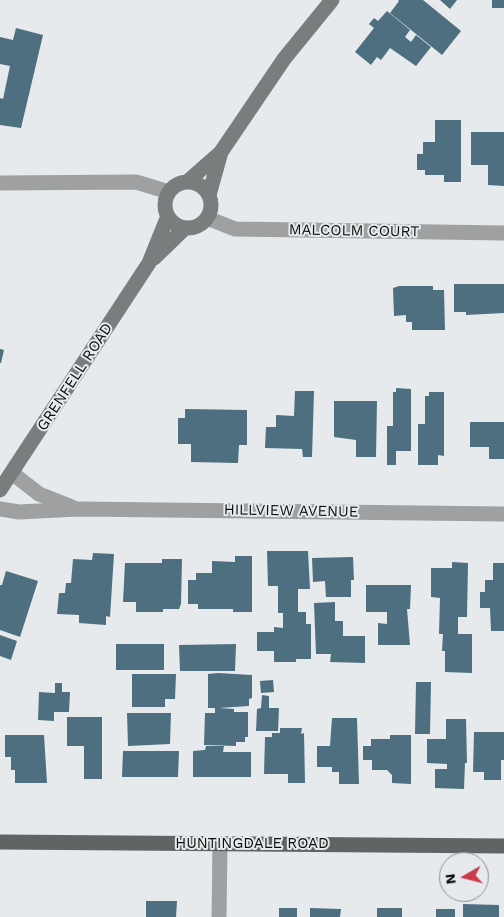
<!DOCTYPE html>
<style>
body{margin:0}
#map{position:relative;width:504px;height:917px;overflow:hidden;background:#e6eaec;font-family:"Work Sans",sans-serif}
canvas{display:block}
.north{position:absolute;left:439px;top:852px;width:50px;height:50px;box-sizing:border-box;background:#e6eaec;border:1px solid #8e9193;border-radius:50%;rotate:262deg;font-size:14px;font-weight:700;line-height:20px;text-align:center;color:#0b0c0d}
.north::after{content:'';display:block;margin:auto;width:18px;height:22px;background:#cb3b49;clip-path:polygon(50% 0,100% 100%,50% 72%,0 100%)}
</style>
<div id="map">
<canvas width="504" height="917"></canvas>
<div class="north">N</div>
</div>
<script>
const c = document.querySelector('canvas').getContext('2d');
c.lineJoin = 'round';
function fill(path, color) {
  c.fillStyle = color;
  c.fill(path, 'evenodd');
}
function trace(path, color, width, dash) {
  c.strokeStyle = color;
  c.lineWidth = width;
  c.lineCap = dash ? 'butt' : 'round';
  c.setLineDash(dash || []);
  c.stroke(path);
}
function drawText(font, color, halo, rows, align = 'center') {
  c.font = font + ' "Work Sans",sans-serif';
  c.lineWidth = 4;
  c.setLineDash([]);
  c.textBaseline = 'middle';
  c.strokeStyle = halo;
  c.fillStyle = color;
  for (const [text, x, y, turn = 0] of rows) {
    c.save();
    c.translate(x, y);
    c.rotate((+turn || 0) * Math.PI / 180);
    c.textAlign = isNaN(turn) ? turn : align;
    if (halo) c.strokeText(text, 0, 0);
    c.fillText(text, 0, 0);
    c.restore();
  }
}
fill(new Path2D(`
 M398,0H423L461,31L442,55L390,13L399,1Z
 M440,0H457L450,9Z
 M492,0H504V8H492Z
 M387,11L410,30L405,37L411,42L416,35L431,47L416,66L390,48L381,60L377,57L371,65L355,52L374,28L369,24L374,18L378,21Z
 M16,28L43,35L21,128L0,125V98L3,99L10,66L0,64V37L13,40Z
 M435,120H461V182H444V175H425V170H417V154H423V142H435Z
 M471,132H504V186L488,185V165H471Z
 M454,284H504V313L466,315V312H454Z
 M399,286H433V290H444L445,330H412V322H406V315L394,316L393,288Z
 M0,349L4,350L1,363H0Z
 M396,388L411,389V451H396V465H387V426H393V392H396Z
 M295,391H314L312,457H303L302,449L265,448L266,427H276V415L294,416Z
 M429,392H444V456L438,455V465H418V424H425V396H429Z
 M334,401H377L376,457H356V440L334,437Z
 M185,409L247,410V445H239L238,463L191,462V444H178V418H185Z
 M470,422H504V459H489V447H470Z
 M267,551H308L310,589H298V612H306V624H311V659H296V662H274V651H257V632H274V627L283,628V613H278V586H268Z
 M93,553L114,554L110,617L106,616V625L79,623V615L57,614L59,593H65L66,583H71L73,559L92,560Z
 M235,556H252V612H233V609H198V604H188V580H196V573H212V561L235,562Z
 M353,557L354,580H351V597H326L325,581L313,582L312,558Z
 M162,559H182L181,604L179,609H163V612H136V602H123L125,563H162Z
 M452,562L468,563L467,617H458V634H472V673L445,672V651H442L443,634H439L440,598L431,597V568H452Z
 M493,563H504V631H491L490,608H480V592H485V580H493Z
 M6,571L38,581L20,637L0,630V585H2Z
 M366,585H411L410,609H407L410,645H378V623L387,624V612H366Z
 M335,602V621H343V636H365V663L330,662L331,654H316L314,603Z
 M0,635L17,641L11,660L0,656Z
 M116,644H164V670H116Z
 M236,644L235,671H180L179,645Z
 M218,673L252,675V698L249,699V706L219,708L234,709V712H248V737H245V742H236V746L204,745L205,713H215V708H208V674Z
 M132,674H176L175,699H165V707H132Z
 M273,680L274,692L261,693L260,681Z
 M416,682H431L430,734H415Z
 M55,683H62V692H70L69,712H54V721L38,720L39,692L55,693Z
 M262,695L269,696V708H279L278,731H256L257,709L261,708Z
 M127,713H171L170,744L128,746Z
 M67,717H102V779H84V746H67Z
 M332,718H357L359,784H339V772H332V767H317V746H330Z
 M446,719H466L467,763H465L464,789L435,788V769H447V764L427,763V739H446Z
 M280,728H302L301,734L304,733L305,783H288V774H264L265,737H272V733H280Z
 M474,732H504V760H501V780H484V772H473Z
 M5,735H44L47,783H15V770H11V757H5Z
 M390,735H411V784L392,783V775L387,770H372V760H363V746H371V739H390Z
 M206,746H224L223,752H251V777H193V751L205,750Z
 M123,751H179L178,777H122Z
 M146,901H177L176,917H146Z
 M463,904L499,905V917H463Z
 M279,908H297V917H279Z
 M310,908L341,909L340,917H310Z
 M377,908H402V917H377Z
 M436,909H455V917H436Z`), '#4d6f7f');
trace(new Path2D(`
 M0,183L136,182L169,192
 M207,218L235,229L504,233
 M12,473L39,494L72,507
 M0,509L19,512L78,509L504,514
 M219,917L220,844`), '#9ea0a1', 15);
trace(new Path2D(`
 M187,182L221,152L284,59L332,0
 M165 205a23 23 0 1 1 46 0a23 23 0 1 1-46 0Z
 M209,195L221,152
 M154,258L185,228
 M0,490L149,263L168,216`), '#7a7d7e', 15);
trace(new Path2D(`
 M0,842L504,846`), '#606465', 15);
drawText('15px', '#0b0c0d', '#e6eaec', [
 ["MALCOLM COURT",354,231,1],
 ["GRENFELL ROAD",75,377,-57],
 ["HILLVIEW AVENUE",291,511,1],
 ["HUNTINGDALE ROAD",252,844]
]);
</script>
